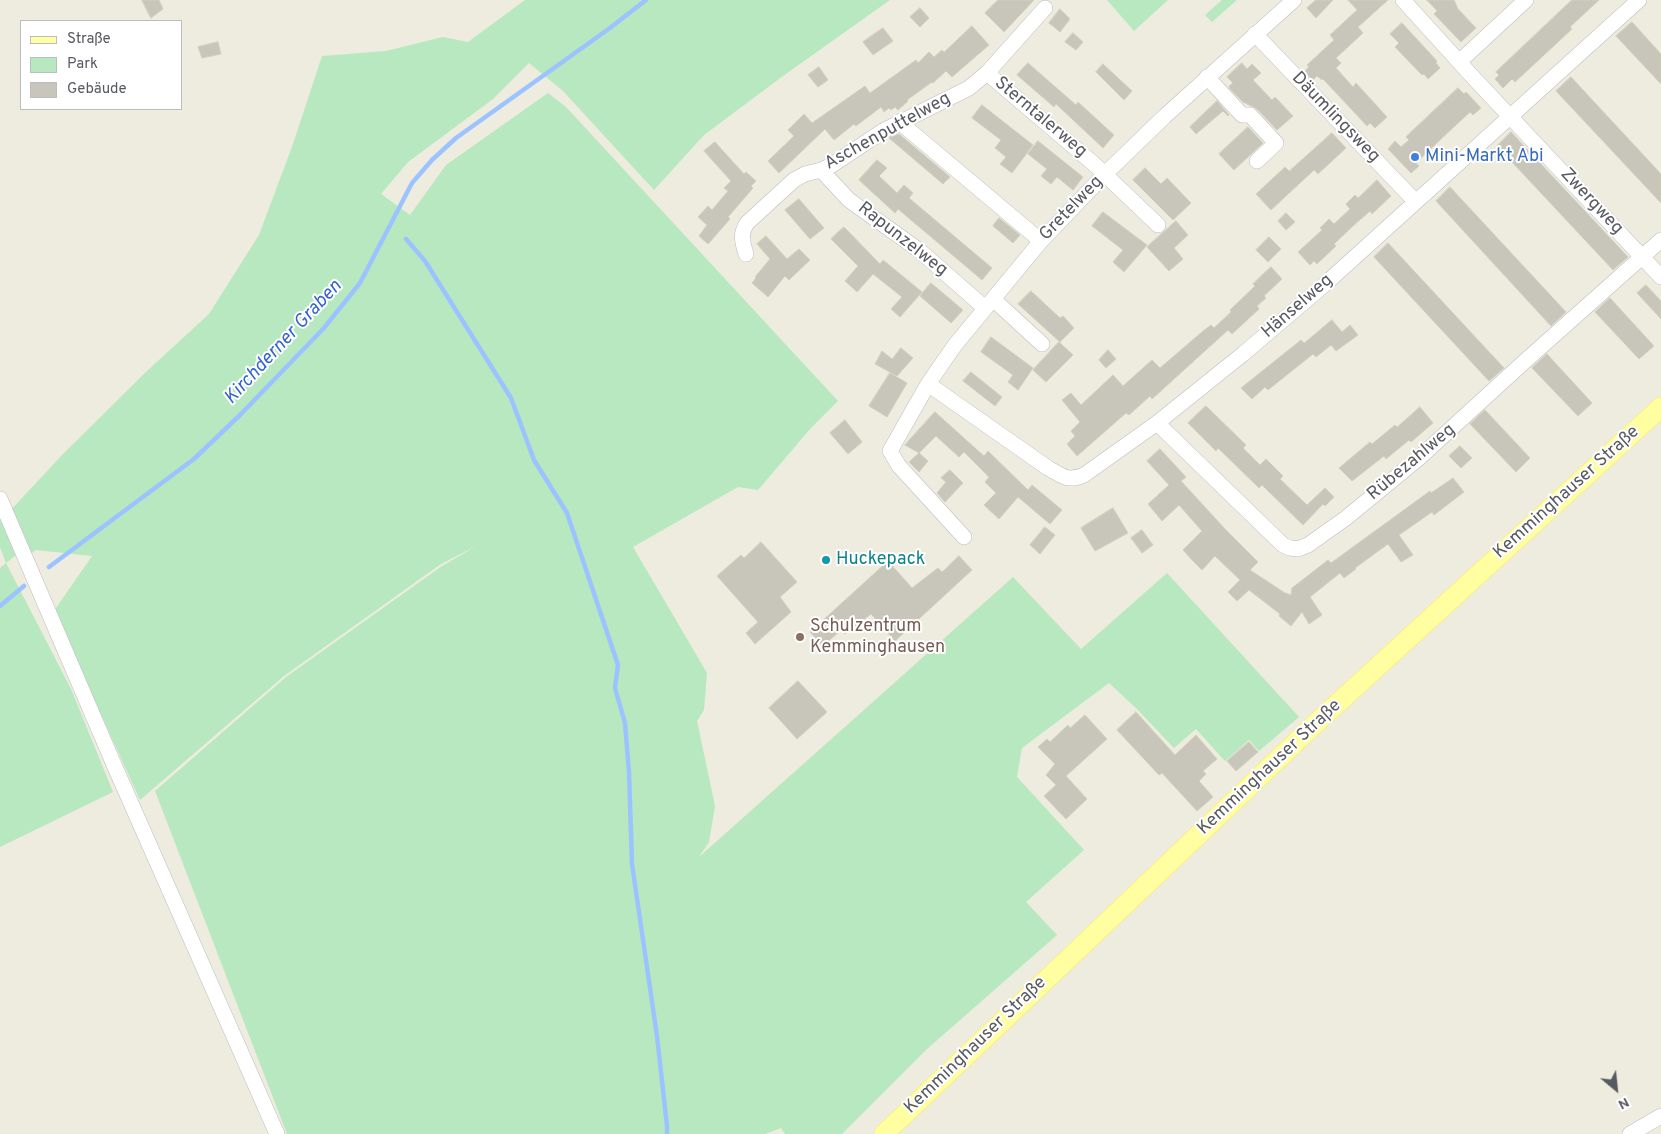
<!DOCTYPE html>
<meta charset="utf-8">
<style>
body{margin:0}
#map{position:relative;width:1661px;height:1134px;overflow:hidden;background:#edecde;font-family:Overpass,sans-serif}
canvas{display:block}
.legend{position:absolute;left:20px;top:20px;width:162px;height:90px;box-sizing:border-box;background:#fff;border:1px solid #bcbdc0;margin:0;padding:6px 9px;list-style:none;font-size:15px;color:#575a61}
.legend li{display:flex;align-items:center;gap:10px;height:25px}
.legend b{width:25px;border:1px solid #bcbdc0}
.north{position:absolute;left:1591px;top:1064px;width:50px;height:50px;-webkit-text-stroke:4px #fff;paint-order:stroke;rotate:152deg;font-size:14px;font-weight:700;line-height:20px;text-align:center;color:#575a61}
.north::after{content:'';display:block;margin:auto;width:18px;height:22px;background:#575a61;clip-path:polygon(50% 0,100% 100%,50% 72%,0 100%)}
</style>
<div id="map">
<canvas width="1661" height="1134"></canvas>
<ul class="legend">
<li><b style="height:6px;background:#ffffa1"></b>Straße</li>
<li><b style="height:14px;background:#b7e8bf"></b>Park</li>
<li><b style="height:14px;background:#c8c6bb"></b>Gebäude</li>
</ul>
<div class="north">N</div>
</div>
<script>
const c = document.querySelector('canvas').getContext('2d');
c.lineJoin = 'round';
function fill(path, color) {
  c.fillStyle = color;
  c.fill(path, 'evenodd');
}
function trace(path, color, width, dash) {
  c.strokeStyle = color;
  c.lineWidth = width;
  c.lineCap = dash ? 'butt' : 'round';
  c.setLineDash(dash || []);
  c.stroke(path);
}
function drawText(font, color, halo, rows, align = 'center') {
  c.font = font + ' Overpass,sans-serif';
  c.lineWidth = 4;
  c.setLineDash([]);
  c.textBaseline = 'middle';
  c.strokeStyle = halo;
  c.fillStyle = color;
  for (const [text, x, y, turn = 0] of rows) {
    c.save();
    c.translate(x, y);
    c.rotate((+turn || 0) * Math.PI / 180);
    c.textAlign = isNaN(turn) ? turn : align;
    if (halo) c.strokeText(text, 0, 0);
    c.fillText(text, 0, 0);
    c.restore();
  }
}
fill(new Path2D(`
 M525,0H890L783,76L704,135L654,190L563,91L529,63L493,99L408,162L381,194L410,215L446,165L548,93L566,107L838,401L810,429L758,490L738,487L633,547L707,673L704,710L697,721L715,806L709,842L699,857L1013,577L1081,649L1167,573L1299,717L1259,751L1249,740L1225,761L1196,729L1174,748L1137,709L1109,683L1022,748L1017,777L1084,850L1026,902L1057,935L927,1049L842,1134H785L781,1128L765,1134H287L155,791L286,677L442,566L478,545L441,564L284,676L140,800L54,611L92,556L36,550L28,555L9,512L62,455L147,371L209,314L259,235L293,144L322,56L386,51L443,37L468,42Z
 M1107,0H1168L1134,31Z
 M1222,0H1237L1212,22L1205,15Z
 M0,507L20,552L6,563L71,689L113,792L0,847V568L6,563L0,547Z`), '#b7e8bf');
trace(new Path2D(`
 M406,239L425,261L511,398L534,460L567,513L618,665L615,688L625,723L629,772L632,864L657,1036L667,1126V1134
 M49,567L194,459L240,415L324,328L360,283L412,183L432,160L456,138L610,28L646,0
 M0,606L24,586`), '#9cc3ff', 4.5);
const building = new Path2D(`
 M142,0H159L163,9L151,18Z
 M998,0H1034L1004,32L985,13Z
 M1316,0H1333L1316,18L1307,8Z
 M1348,0H1388L1358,27L1363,33L1336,58L1341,63L1336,68L1353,87L1356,83L1387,117L1375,128L1370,123L1367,126L1323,79L1322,80L1317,76L1313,80L1304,72L1309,67L1307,65L1334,40L1330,35L1357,10Z
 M1427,0H1454L1458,9L1476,28L1461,42L1434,14L1437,11Z
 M1572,0H1599L1570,27L1572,29L1515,82L1512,79L1503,88L1495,79L1499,75L1496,72Z
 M920,8L929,18L920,27L910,17Z
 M1060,9L1070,19L1060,32L1049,23Z
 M1632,22L1661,54V84L1616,36Z
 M1402,23L1437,61L1436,63L1440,68L1428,79L1424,74L1422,75L1395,47L1399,43L1390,34Z
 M972,26L989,45L952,77L946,71L933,83L932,82L907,100L908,101L898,110L895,107L891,110L889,108L884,112L881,107L856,126L854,124L834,140L825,129L779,173L768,161L794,136L788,130L804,114L812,123L865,86L870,93L916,60L918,63L929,52L934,57L942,50L944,52Z
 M883,28L893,41L873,55L863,42Z
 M1073,33L1083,42L1076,50L1065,42Z
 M218,42L221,54L202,58L198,47Z
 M1028,63L1076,105L1078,102L1114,135L1103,148L1056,104L1054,107L1017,75Z
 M1242,63L1247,69L1252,64L1261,73L1253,80L1272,100L1275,97L1293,116L1277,130L1257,109L1243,102L1230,89L1229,86L1233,83L1227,77Z
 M1103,64L1132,91L1124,100L1096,72Z
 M819,67L828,80L818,87L808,75Z
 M1571,77L1661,174V203L1556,91Z
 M1458,88L1464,94L1466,92L1481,108L1473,115L1470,112L1441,139L1416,163L1419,166L1411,173L1388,149L1395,141L1401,147L1409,140L1406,137Z
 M1217,101L1229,115L1228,116L1223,111L1196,134L1190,127Z
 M982,105L1033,145L1012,173L1000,164L1006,157L995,148L1001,140L972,118Z
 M1248,127L1263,143L1234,170L1219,154Z
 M1511,132L1628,257L1613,270L1497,146Z
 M1332,133L1346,148L1318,174L1314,170L1271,210L1256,194L1285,167L1289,171Z
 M899,134L950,177L943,184L889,138Z
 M1038,141L1083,177L1073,190L1057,177L1051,184L1041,176L1047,169L1028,154Z
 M715,142L744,174L746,172L756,181L751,186L753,188L728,217L730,219L708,244L699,236L707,225L698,217L708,206L712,210L728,191L724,188L731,181L704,151Z
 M877,160L887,168L879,176L897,193L904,185L913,193L909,198L992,268L982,280L898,209L895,213L859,180Z
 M1145,168L1161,184L1167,178L1191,203L1173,220L1133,180Z
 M1377,180L1391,196L1372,214L1370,211L1353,226L1334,244L1336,246L1317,264L1314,261L1310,265L1298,252L1322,230L1320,228L1329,219L1334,224L1350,209L1346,204L1355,195L1358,198Z
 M1450,187L1566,312L1551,326L1436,201Z
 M799,199L824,228L810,239L785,210Z
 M1103,212L1147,245L1124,272L1113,262L1123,250L1092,226Z
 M1286,213L1295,222L1286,230L1278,221Z
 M999,218L1020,235L1013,243L993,226Z
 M1176,221L1188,235L1174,248L1183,259L1169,271L1147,247Z
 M844,227L880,264L883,260L922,292L900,317L891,309L902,297L873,274L857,292L845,281L858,266L831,239Z
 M766,236L787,259L799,249L810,260L789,280L785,276L768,297L752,283L756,278L755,277L770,259L757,244Z
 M1269,237L1281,249L1268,262L1256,250Z
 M1388,243L1504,368L1489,381L1374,257Z
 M1271,267L1282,279L1264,296L1266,298L1257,306L1259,309L1232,334L1228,330L1152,399L1150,396L1129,415L1126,413L1077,456L1067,444L1075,436L1071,431L1080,422L1062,400L1071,393L1081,405L1113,375L1123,386L1152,360L1160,368L1203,331L1211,325L1214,328L1231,312L1230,310L1255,286L1253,284Z
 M931,283L963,310L951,323L920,296Z
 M1646,285L1661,301V319L1637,293Z
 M1031,291L1060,318L1063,316L1074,328L1060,342L1018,304Z
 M1610,298L1654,346L1639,359L1595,312Z
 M1332,320L1342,332L1350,325L1358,335L1336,351L1331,345L1316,357L1313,354L1268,390L1265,387L1252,399L1241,388L1301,340L1304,343Z
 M991,337L1033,368L1018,390L1008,382L1013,375L981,352Z
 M1059,342L1073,355L1046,382L1033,370Z
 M901,348L913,358L897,376L875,364L882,351L892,359Z
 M1108,350L1116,359L1106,368L1099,360Z
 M1547,354L1592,403L1578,416L1532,368Z
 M971,372L1002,397L995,406L963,381Z
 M890,373L907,383L887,417L869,406Z
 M1206,406L1246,445L1243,448L1260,465L1266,459L1283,476L1280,479L1307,505L1325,488L1334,497L1325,506L1323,504L1303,525L1262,485L1259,488L1218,448L1216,451L1188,423Z
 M1420,407L1433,423L1411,442L1409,440L1386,459L1384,456L1352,481L1339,468L1370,442L1372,444L1395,425L1397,427Z
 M1485,410L1530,458L1516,472L1470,424Z
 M935,412L984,456L988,451L1028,490L1032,485L1062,510L1050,524L1018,497L999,519L984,505L996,493L985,482L989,477L964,452L959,457L936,436L919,453L928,461L919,472L909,462L919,453L905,445Z
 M845,420L862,442L848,454L830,433Z
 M1460,446L1472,458L1461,468L1449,456Z
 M1160,449L1186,477L1181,481L1226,530L1258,562L1250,570L1285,593L1291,595L1292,588L1328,560L1331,563L1430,491L1431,493L1453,478L1464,492L1434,515L1432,512L1399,535L1413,555L1401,562L1388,544L1355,568L1356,569L1344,578L1340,573L1310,597L1322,615L1309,624L1302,612L1291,626L1279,616L1280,614L1249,590L1237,601L1228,592L1240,580L1215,556L1202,570L1192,560L1183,550L1202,531L1179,505L1162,521L1148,504L1169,485L1147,461Z
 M950,470L963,483L945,502L937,493L946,482L941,478Z
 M1113,508L1128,533L1095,551L1081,528Z
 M1045,527L1055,535L1040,554L1030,545Z
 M1142,530L1153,545L1142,553L1131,538Z
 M761,542L797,582L780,597L791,612L755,644L746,633L758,622L717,576L741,555L744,558Z
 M959,556L972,570L895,641L871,614L845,634L841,630L823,646L810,632L888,561L912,588L938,568L942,572Z
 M798,681L827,712L797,739L769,708Z
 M1136,712L1175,755L1196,735L1217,759L1203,771L1206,774L1199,781L1213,797L1197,811L1162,773L1159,775L1117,730Z
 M1085,715L1107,739L1066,776L1087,799L1066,819L1044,796L1056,785L1046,775L1055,764L1038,747L1047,739L1050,742L1068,725L1070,728Z
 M1249,742L1258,752L1236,771L1227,761Z`);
fill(building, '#c8c6bb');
trace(building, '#d2cfbc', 1);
const minor = new Path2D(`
 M1403,0L1470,74L1661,277
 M1255,34L1415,201
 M1460,61L1526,0
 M987,73L1094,164L1158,225
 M1207,77L1242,115H1250L1276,143L1257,161
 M901,121L903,125L1041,241
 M821,170L849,200L920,251L985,308
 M746,254C742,241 740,234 747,223L794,180L805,174L821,170L832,165L883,131L969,88L987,73L1045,8
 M993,299L1042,344
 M928,384L1048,468C1063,476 1067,482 1084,475L1157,423L1243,354L1324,285L1639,0
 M1157,423L1283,545L1290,548L1298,549L1308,545L1346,518L1419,458L1524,362L1661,240
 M0,499L115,767L277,1134
 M964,537L899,466L890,451L928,384L955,345L1041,241L1105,174L1165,116L1294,0
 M1630,1134L1661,1116`);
const major = new Path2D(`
 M884,1134L1315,724L1661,407`);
trace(minor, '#bcbdc4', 16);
trace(major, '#ffe945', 20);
trace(minor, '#fff', 15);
trace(major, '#ffffa1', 19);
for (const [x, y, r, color] of [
 [1415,157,5,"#3f7fe0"],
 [826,560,5,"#0f9aa8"],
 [800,637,5,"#8d6e63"]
]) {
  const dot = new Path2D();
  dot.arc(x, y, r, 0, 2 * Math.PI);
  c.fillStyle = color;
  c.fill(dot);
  trace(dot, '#fff', 2);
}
drawText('18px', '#575a61', '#fff', [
 ["Sterntalerweg",1040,118,40],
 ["Däumlingsweg",1335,118,46],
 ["Aschenputtelweg",888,132,-29],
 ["Zwergweg",1591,202,47],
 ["Gretelweg",1072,209,-46],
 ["Rapunzelweg",902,240,38],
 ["Hänselweg",1298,307,-41],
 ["Rübezahlweg",1412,463,-40],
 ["Kemminghauser Straße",1567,493,-42],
 ["Kemminghauser Straße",1270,768,-43],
 ["Kemminghauser Straße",976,1046,-44]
]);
drawText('18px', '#366cbe', '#fff', [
 ["Mini-Markt Abi",1425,157]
], 'left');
drawText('18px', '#0d838f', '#fff', [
 ["Huckepack",836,560]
], 'left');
drawText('18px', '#785e54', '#fff', [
 ["Schulzentrum",810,627],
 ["Kemminghausen",810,648]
], 'left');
drawText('italic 19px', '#3365cd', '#fff', [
 ["Kirchderner Graben",284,343,-47]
]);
</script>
